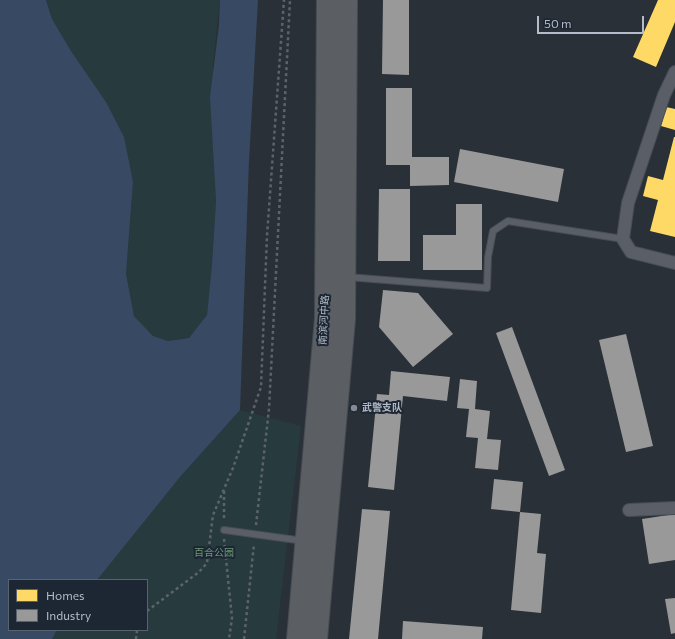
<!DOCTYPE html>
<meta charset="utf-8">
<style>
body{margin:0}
#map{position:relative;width:675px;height:639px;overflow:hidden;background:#2a3038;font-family:Commissioner,sans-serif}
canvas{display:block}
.legend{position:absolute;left:8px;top:579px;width:140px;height:52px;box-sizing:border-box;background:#1d2633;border:1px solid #59626f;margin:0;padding:5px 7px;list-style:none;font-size:12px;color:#b4bcc9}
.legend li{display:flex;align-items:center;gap:8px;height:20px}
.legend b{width:20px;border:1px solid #59626f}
.scale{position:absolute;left:537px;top:16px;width:107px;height:18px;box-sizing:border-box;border:2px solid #b4bcc9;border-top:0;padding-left:5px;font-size:12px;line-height:14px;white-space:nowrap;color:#b4bcc9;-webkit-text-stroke:3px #1d2633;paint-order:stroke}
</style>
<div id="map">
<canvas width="675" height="639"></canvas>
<ul class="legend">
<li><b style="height:11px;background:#ffd966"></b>Homes</li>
<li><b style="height:11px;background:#999"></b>Industry</li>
</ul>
<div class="scale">50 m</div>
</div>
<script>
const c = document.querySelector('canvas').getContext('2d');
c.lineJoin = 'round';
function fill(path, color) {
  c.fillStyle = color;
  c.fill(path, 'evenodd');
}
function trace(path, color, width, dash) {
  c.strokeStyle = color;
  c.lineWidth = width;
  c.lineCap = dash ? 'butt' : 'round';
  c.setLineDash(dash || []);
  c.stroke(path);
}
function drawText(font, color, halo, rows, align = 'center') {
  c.font = font + ' Commissioner,"Noto Sans SC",sans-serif';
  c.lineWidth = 4;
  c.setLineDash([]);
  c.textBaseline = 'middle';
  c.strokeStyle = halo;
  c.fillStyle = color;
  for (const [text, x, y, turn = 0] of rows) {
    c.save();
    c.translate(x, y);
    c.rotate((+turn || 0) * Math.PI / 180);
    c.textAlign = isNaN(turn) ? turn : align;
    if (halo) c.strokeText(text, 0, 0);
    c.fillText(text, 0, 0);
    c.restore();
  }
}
fill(new Path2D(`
 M46,0H220L213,66L216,201L212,264L207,315L189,338L168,341L153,336L134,316L126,274L133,182L106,102L71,51L52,19Z
 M240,410L301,426L276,639H52L57,630H147V580H97L180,477Z`), '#273a3e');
fill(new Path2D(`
 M0,0H46L52,19L71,51L106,102L124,137L133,182L126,274L134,316L153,336L168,341L189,338L207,315L212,264L216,201L210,97L219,25L220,0H258L249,161L240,410L180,477L97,580H9V630H57L52,639H0Z`), '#384963');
fill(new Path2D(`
 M658,0H675V22L656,67L633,57Z
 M666,107L675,109V130L661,126Z
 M674,137H675V237L650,231L658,200L643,196L648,176L663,180Z`), '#ffd966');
fill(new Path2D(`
 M383,0H409V75L382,74Z
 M386,88H412V157H449V185L410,186V165H386Z
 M460,149L564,169L558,202L454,182Z
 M379,189H410V261H378Z
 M456,204H482V270H423V235H456Z
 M383,290L418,293L453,334L413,367L379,327Z
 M512,327L565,470L549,476L496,333Z
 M626,334L653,446L626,452L599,340Z
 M391,371L450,377L447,401L403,396L394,490L368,487L377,394L389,395Z
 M460,379L477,381L475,409L490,411L487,439L501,440L498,470L475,468L478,438L466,437L469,409L457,408Z
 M494,479L523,482L520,512L491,509Z
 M362,509L390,511L378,639H349Z
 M520,512L541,514L537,553L546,554L541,613L511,610Z
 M675,514V560L649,564L642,519Z
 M675,598V633L671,634L665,599Z
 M403,621L483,627L482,639H402Z`), '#999');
const service = new Path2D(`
 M347,277L487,288L488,257L493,231L508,221L623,239
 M224,530L304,541`);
const minor = new Path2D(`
 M675,72L664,95L628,203L623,239L631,252L675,263
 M629,510L675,508`);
const trunk = new Path2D(`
 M297,639L325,318L327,0
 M317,639L345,319L347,0`);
trace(service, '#484c53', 8);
trace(minor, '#484c53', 14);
trace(trunk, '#474c53', 22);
trace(new Path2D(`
 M224,491V520
 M256,525L269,409L290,0
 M224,539L232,618L229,639
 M147,611L199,572L207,563L213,515L233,468L261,387L267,236L284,0
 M136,639L137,630
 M244,639L254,544`), '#5d636a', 2.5, [3, 3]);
trace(service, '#5a5e66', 6);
trace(minor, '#5a5e66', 12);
trace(trunk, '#5b5f64', 20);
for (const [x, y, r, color] of [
 [354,408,4,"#848b96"]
]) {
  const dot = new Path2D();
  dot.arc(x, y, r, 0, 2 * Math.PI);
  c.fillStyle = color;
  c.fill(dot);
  trace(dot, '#1d2633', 1.5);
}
drawText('10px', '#b4bcc9', '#1d2633', [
 ["南滨河中路",324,320,-87]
]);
drawText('bold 10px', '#b4bcc9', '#1d2633', [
 ["武警支队",362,408]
], 'left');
drawText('10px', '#6b9a76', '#1d2633', [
 ["百合公园",214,553]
]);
</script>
